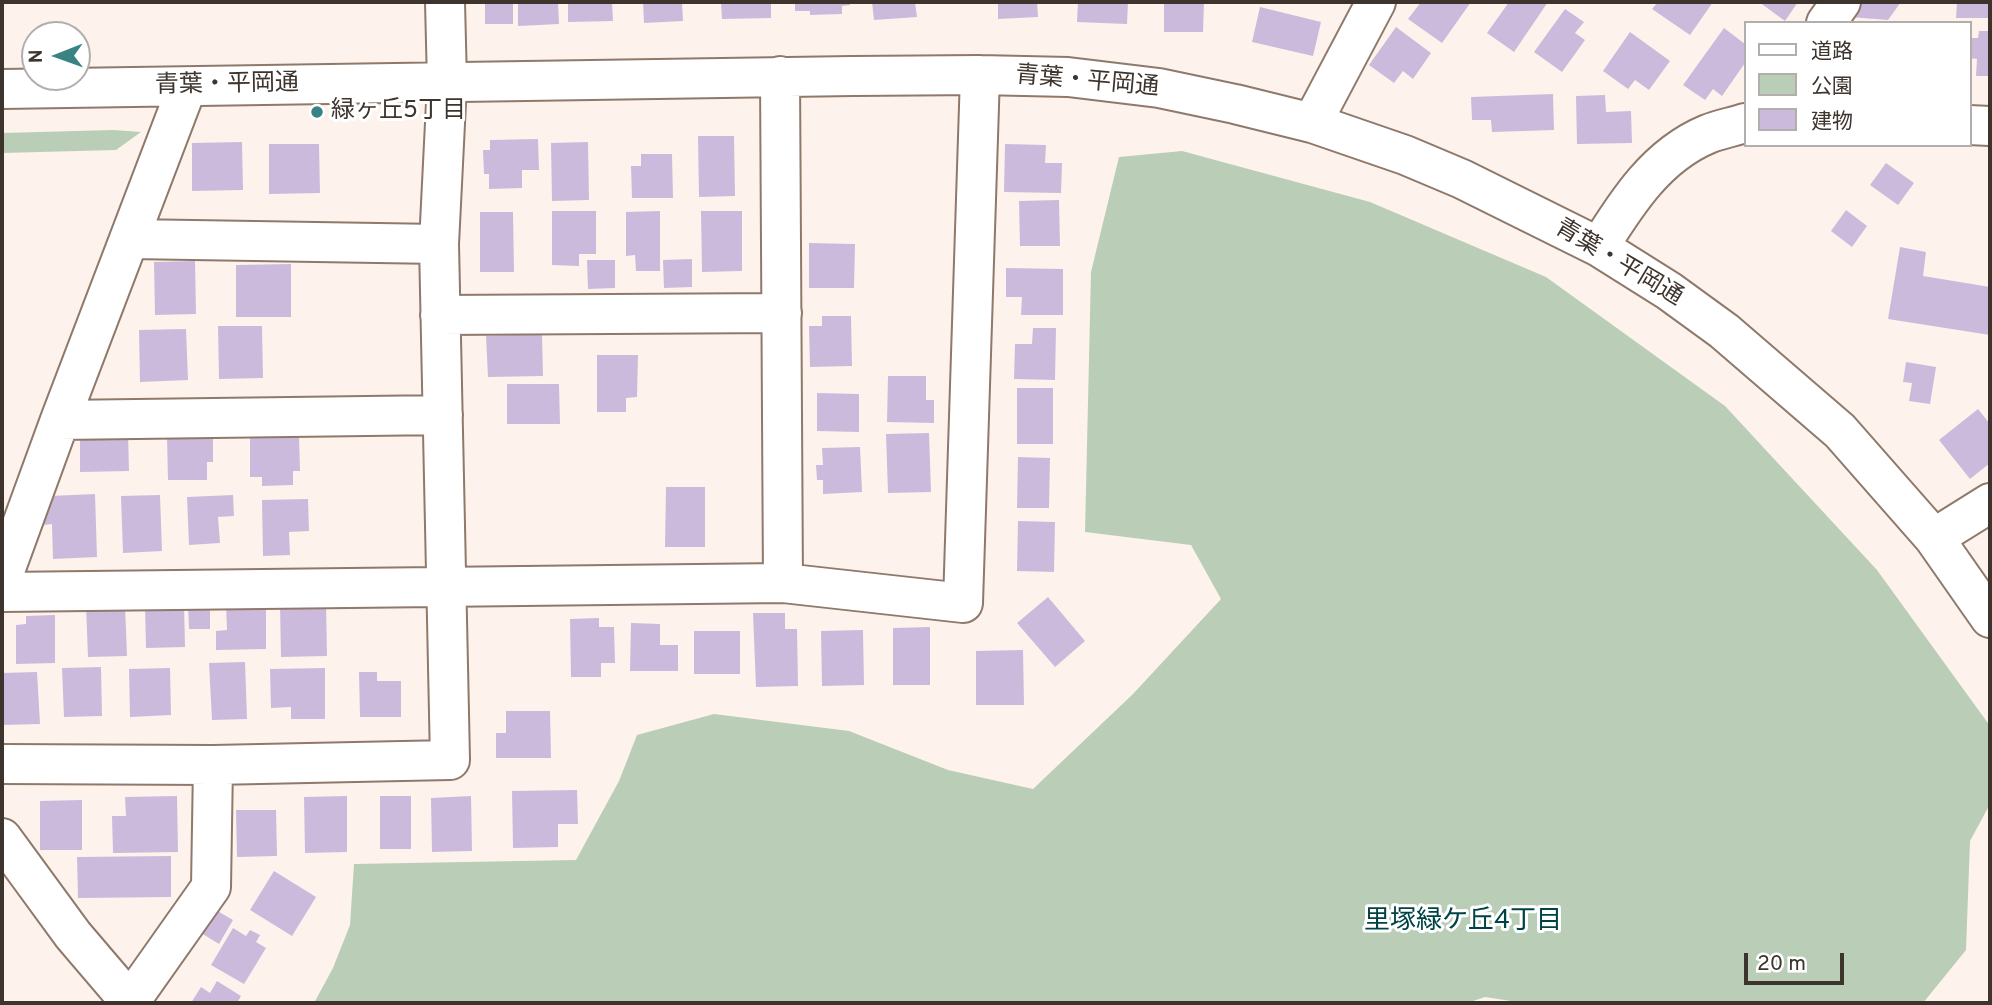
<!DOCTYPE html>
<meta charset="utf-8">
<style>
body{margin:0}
#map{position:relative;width:1992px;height:1005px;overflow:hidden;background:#fdf3ec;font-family:Overpass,"Noto Sans JP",sans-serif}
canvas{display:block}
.frame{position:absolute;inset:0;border:4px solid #3e342e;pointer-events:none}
.legend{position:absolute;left:1744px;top:21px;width:228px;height:126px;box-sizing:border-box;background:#fff;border:2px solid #b2aeab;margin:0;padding:9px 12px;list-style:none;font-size:21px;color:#3e342e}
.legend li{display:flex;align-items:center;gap:14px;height:35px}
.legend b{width:35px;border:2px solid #b2aeab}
.north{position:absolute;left:21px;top:21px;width:70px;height:70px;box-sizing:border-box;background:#fff;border:2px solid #b2aeab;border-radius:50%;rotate:269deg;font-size:19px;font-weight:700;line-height:28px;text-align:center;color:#3e342e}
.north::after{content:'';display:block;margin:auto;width:24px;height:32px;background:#3a8385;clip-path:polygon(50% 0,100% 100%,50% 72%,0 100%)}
.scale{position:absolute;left:1744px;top:953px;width:100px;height:32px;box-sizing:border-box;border:4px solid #3e342e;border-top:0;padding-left:9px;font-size:21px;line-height:24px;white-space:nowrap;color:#3e342e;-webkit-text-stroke:5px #fff;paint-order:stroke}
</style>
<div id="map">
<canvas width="1992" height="1005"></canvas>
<div class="frame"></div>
<ul class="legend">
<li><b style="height:9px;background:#fff"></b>道路</li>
<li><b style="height:19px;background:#bacdb6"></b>公園</li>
<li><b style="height:19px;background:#ccbadc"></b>建物</li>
</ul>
<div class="north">N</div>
<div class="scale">20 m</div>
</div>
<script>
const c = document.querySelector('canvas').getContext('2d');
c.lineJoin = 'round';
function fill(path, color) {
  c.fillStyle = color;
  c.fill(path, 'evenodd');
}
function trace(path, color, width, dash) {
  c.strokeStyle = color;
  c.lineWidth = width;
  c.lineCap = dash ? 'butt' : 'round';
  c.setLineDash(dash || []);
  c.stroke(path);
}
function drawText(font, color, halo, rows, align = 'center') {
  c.font = font + ' Overpass,"Noto Sans JP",sans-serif';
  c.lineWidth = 6;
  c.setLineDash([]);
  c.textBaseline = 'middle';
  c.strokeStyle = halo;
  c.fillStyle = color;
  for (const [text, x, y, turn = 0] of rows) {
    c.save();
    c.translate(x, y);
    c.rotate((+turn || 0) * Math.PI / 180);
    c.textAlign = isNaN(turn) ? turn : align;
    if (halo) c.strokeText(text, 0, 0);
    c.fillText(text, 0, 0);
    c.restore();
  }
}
fill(new Path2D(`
 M113,130L141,132L116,150L2,153V133Z
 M1182,151L1370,202L1546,277L1725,406L1877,570L1990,726V804L1970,841L1966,950L1923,1003H1524L1485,997L1467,1003H314L333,968L350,925L354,864L576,860L619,781L637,735L714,714L849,731L948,770L1033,789L1133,694L1221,599L1191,545L1085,532L1091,272L1119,157Z`), '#bacdb6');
fill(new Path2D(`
 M485,2H513V24H485Z
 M518,2H558L559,24L518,26Z
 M568,2H612L613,21L568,22Z
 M643,2H682L683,21L644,23Z
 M721,2H771V18L722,19Z
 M795,2H850V5L842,6V14L810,15V11H795Z
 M872,2H915L917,17L874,20Z
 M998,2H1037L1038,17L998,19Z
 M1078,2H1128L1127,24L1077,22Z
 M1164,2H1204L1203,32H1164Z
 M1421,2H1471L1442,43L1408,19Z
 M1509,2H1548L1514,52L1487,33Z
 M1658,2H1713L1690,35L1652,9Z
 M1759,2H1798L1785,21Z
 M1859,2H1901L1888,20L1849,17Z
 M1957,2H1990V18H1956Z
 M1260,7L1321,22L1313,56L1252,42Z
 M1565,9L1584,22L1575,33L1585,40L1562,72L1534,52Z
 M1396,27L1431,53L1413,79L1403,71L1394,83L1369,65Z
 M1724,28L1745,44V63L1722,96L1713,89L1705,100L1683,85Z
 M1979,31H1990V76H1976L1977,59L1969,58V38H1978Z
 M1630,32L1670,61L1649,90L1635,80L1628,89L1603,71Z
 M1553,94L1554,130L1492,132L1491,120H1472L1471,97Z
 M1605,95L1606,112L1631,111L1632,143L1577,144L1576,96Z
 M698,136H734L735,196L699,197Z
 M538,139L539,170H522V188L489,189V174H484L483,150H490V140Z
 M242,142L243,190L192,191V143Z
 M588,142L589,200L552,201L551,143Z
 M269,144H319L320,193L269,194Z
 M1005,144L1046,145L1045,163H1062L1061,193L1004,192Z
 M641,154H672L673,198H632L631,166H641Z
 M1886,163L1914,183L1898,205L1870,185Z
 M1059,200L1060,246H1020L1019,201Z
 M1846,210L1867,226L1852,247L1831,231Z
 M552,211H596V254H579V266L552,265Z
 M660,211V271H636L635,255L626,256V212Z
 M701,211H742V271L702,272Z
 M480,212H513L514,272H480Z
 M809,243L855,244L854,288H809Z
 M1900,247L1926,252L1923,276L1990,287V335L1888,319Z
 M692,259V287L664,288L663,260Z
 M587,260H615V288L588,289Z
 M195,261L196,314L155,315L154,262Z
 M291,264V317H236V265Z
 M1006,268L1063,269V315H1021L1022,297H1006Z
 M822,316H851L852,366L810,367L809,326H822Z
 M218,326H262L263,378L219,379Z
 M1033,328H1056L1055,380L1014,379L1015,344H1032Z
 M186,329L188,380L140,382L139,330Z
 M542,334L543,376L488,377L486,336Z
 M597,355H638L637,397L626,398V412H597Z
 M1906,362L1936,367L1930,404L1909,401L1912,383L1903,382Z
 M888,376H926V400H934V423L887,422Z
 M507,384H559L560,424H507Z
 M1017,388H1053V444H1017Z
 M817,393L859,394V432L817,431Z
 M1978,409L1990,424V463L1970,479L1939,440Z
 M128,432L129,471L80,472V433Z
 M929,433L931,492L888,493L886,434Z
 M250,434H299L300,471H293V485L262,486V477H250Z
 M213,436V462H207V480H168L167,437Z
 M860,447L862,492L823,494V480H817L816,465H823L822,448Z
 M1018,457L1050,458L1049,508H1017Z
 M666,487H705V547H665Z
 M95,494L97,557L53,559L52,524L44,525L50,496Z
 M160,495L162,551L123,553L121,496Z
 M233,495L234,516L218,517L220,543L189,545L187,497Z
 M308,499L309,531L289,532L290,555L263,556L262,500Z
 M1018,521L1055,522L1054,572L1017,571Z
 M1048,597L1085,641L1055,667L1017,623Z
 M210,602V629H189L188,603Z
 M266,603V649L216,650V631L227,630L226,604Z
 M326,603L327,656L281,657L280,604Z
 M184,604L185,647L146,648L145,605Z
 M125,605L127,656L88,657L86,606Z
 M753,613H785V629H797L798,686L756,687Z
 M55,615V663L16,664V625L26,624V616Z
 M599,618V627H614L615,663H601V677H571L570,619Z
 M631,623L660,624V645H678V671H630Z
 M930,627V685H893V628Z
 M863,630L864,685L822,686L821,631Z
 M694,631H740V674H694Z
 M1023,650L1024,705H976V651Z
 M245,662L247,719L212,720L209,663Z
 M101,667L102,716L64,717L62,668Z
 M170,668L171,715L130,717L129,669Z
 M325,668V719H291V707L271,708L270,669Z
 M37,672L40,724L2,725V673Z
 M359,672H377V681H401V717H360Z
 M506,711H550L551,758H496V733H506Z
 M577,790L578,824H558V847L513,848L512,791Z
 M177,796L178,852L113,853L112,816H126L125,797Z
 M347,796V852L305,853L304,797Z
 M380,796H411V849H380Z
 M471,796L472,851L432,852L431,798Z
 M82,800V850H40V801Z
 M236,810H276L277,856L237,857Z
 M171,856V897L78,898L77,857Z
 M274,871L316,897L292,936L250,910Z
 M214,909L233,920L219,944L201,933Z
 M233,928L246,936L250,930L260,935L256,942L266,948L244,984L211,965Z
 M217,981L241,996L237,1003H191L201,987L210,993Z`), '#ccbadc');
const minor = new Path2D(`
 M1826,23L1841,2
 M780,76L783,583
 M2,89L853,76L980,75L1068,77L1159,88L1235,104L1312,123L1405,155L1462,179L1599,247L1669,291L1724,331L1840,431L1934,538L1990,618
 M1312,123L1376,2
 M1969,125L1990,126
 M131,239L439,244
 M1599,247C1627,202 1657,155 1708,134C1720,129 1733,127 1745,123
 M440,315L782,313
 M60,420L443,415
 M1934,538L1990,503
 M2,579L60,420L187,87
 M2,592L783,583L963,603L980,75
 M2,764L213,765L450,760L439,244L447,83L445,2
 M2,838L73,935L131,1003
 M129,1003L211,887L213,765`);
trace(minor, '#8e796b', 42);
trace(minor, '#fff', 38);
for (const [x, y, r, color] of [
 [317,112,7,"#3a8385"]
]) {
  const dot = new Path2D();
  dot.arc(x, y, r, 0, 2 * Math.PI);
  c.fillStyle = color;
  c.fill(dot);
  trace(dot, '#fff', 2.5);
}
drawText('24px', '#3e342e', '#fff', [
 ["青葉・平岡通",1087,83,5],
 ["青葉・平岡通",227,86,-1],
 ["青葉・平岡通",1618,264,31]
]);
drawText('24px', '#3e342e', '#fff', [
 ["緑ヶ丘5丁目",331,112]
], 'left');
drawText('26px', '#004345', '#fff', [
 ["里塚緑ケ丘4丁目",1463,923]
]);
</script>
